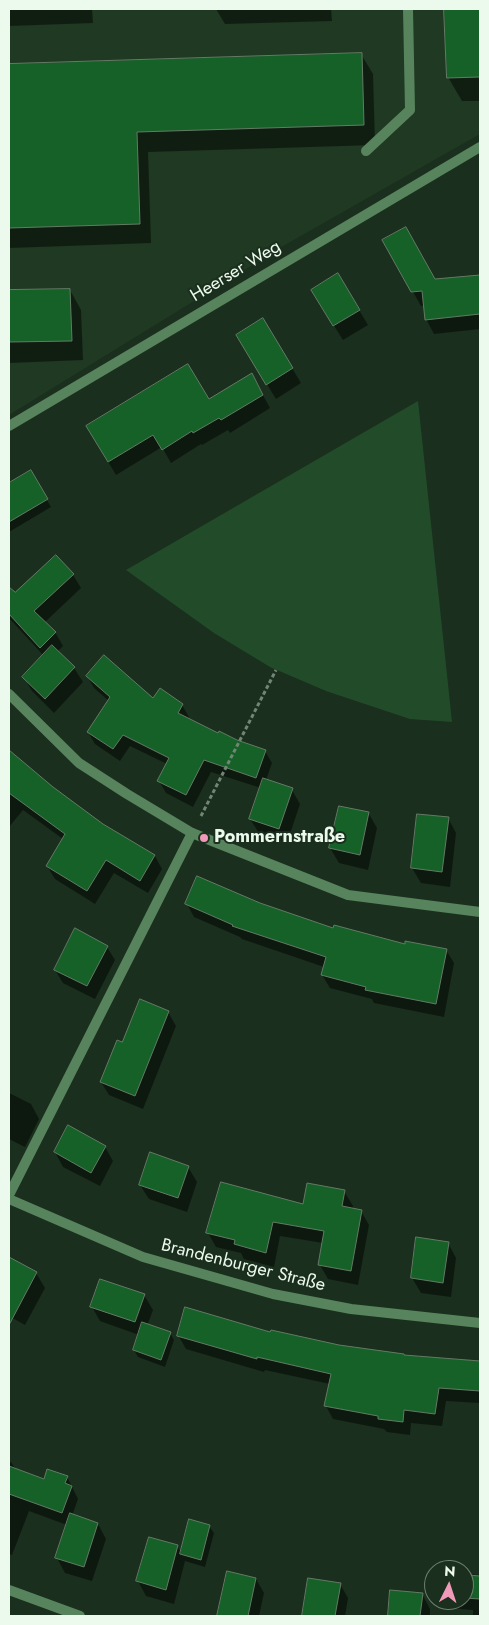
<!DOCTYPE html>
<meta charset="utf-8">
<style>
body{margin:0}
#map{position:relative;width:489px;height:1625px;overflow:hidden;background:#1a2f1d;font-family:Jost,sans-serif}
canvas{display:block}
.frame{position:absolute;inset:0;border:10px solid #ecf9ed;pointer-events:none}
.north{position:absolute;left:424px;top:1560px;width:50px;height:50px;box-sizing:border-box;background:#1a2f1d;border:1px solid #6e8070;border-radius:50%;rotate:4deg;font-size:14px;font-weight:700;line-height:20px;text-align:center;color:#ecf9ed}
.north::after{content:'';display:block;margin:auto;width:18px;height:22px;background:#ef9ab8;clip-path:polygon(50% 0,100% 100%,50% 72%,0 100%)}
</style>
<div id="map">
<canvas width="489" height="1625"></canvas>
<div class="frame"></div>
<div class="north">N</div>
</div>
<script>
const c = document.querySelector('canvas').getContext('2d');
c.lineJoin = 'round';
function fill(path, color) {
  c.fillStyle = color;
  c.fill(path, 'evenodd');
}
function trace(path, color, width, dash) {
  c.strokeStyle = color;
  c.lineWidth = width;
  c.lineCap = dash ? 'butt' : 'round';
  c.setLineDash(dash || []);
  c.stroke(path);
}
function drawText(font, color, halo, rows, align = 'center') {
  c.font = font + ' Jost,sans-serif';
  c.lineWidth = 4;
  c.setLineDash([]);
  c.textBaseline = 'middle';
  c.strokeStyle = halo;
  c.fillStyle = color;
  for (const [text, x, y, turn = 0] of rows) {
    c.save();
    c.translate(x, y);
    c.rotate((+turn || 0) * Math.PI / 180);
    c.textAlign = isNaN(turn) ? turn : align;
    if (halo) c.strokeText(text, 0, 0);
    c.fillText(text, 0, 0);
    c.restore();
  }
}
fill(new Path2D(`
 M9,9H480V134L285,245L9,415Z`), '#1f3922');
fill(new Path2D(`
 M418,401L452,722L410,719L326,691L270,667L214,633L126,570Z`), '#224c29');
fill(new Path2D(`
 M9,9H92L93,23L9,26Z
 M216,9H331L332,21L225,24Z
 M446,9H480V101H462L448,77Z
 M361,54L373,74L375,145L148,152L151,243L9,248V65Z
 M384,240L434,280L480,276V329L434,334L426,319L424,306H421Z
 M70,290L81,310L83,360L9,363V292Z
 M321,305L359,310L368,325L343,340Z
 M263,320L301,383L276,399L246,350Z
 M259,388L270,408L230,433L228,430L202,445L201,444L171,463L162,447L116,475L87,426Z
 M30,472L51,507L9,532V485Z
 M73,575L81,588L44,623L55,632L63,646L57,652L74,668L83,682L54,713L32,691L24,677L44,656L9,618V589L15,594Z
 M87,676L154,700L182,705L189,717L188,719L219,735L265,751L272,763L266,780L292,790L300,804L287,843L259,833L250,819L261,788L211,772L193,807L166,793L159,781L167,764L130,746L120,761L95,744L88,732L109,701L94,688Z
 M9,752L52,788L103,825L155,856L162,869L148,893L114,873L95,904L55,879L47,866L63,839L23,810L9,827Z
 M369,814L377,828L368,870L339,863L330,848Z
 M448,818L456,833L450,887L421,883L412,868Z
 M240,898L334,930L406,945L446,950L454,963L444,1017L374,1003L372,999L330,988L322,975L324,967L242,939L240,937L194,917L187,904Z
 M107,947L115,960L95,999L63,983L55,970Z
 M168,1012L176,1026L143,1109L109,1095L101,1082Z
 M9,1093L31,1104L39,1119L25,1147L9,1139Z
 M105,1147L113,1161L100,1186L63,1167L55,1152Z
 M188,1167L197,1182L187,1212L149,1199L140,1185Z
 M344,1191L353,1206L352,1209L361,1211L369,1225L358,1285L328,1279L320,1265L323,1243L280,1236L274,1267L244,1259L241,1253L216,1247L208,1233L304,1205Z
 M448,1243L456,1258L451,1297L421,1293L412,1278Z
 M9,1259L36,1273L45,1288L25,1325L9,1316Z
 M144,1295L153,1310L147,1326L170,1333L174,1340L165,1367L138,1357L134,1350L139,1335L100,1321L92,1307Z
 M271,1333L338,1347L404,1356L480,1363V1403L446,1401L442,1426L411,1423L410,1435L387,1432L384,1429L333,1419L326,1406L330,1384L265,1370L264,1372L186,1349L178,1335Z
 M11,1462L16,1470L44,1481L67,1477L78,1499L72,1516L98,1524L106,1539L92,1581L65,1573L57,1558L67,1525L29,1511L12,1555L9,1554V1463Z
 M209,1526L214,1533L205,1567L185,1561L174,1604L146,1596L138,1581L177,1546L182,1554Z
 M228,1572L256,1579L264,1593L259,1616H218Z
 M434,1572V1600H464V1574L480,1575V1616H473V1610L437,1607L431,1595Z
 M309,1579L340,1584L348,1598L345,1616H304Z
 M392,1591L422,1594L430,1609V1616H389Z`), '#0007');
const building = new Path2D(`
 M444,9H480V77L447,78Z
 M362,53L364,125L137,132L140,224L9,228V64Z
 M406,227L435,279L480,275V314L425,320L422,291L411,292L382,240Z
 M338,273L360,310L333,326L311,290Z
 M70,289L72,341L9,342V290Z
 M263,318L293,368L266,385L236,335Z
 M188,364L209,399L252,373L263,395L221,420L219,418L193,433L192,431L162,450L153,435L108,462L86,426Z
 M31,470L48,499L9,522V483Z
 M56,555L74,574L34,611L56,632L40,648L9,614V587L15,592Z
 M52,645L75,667L45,699L22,677Z
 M104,655L153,698L160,688L183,704L178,713L218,733L219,731L237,740L266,750L256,778L204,760L186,795L157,781L169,758L123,735L113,749L87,732L110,697L86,676Z
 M9,750L53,787L103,824L155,855L140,881L106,860L87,891L46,866L65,834L9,793Z
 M263,778L293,788L279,829L249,819Z
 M339,806L369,812L360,855L329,848Z
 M417,814L449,817L442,872L411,868Z
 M197,876L260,903L333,928L334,925L405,944V941L447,949L436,1004L365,990L366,987L321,975L326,957L232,926L233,925L185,904Z
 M75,928L108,946L87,986L54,970Z
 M140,999L169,1011L135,1096L100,1082L117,1040L122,1042Z
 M68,1125L106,1146L91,1173L54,1152Z
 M150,1152L189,1166L178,1198L139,1185Z
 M221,1182L303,1204L307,1183L345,1190L342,1206L362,1210L351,1271L318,1265L324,1231L273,1222L266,1253L234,1244L235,1240L206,1233Z
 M416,1237L449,1242L443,1283L411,1278Z
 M9,1257L37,1272L9,1325Z
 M100,1279L145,1294L135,1322L90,1307Z
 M185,1307L270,1332L271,1330L339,1345L404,1354V1355L480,1361V1391L439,1388L435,1414L404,1410L403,1422L378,1419V1416L324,1406L331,1374L257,1357V1359L177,1336Z
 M142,1322L171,1332L161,1360L133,1350Z
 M9,1466L44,1479L47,1469L68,1476L65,1483L72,1486L62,1513L9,1494Z
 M70,1513L98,1523L84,1567L55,1558Z
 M189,1519L210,1525L201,1560L180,1554Z
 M149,1537L178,1545L166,1590L136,1581Z
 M227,1571L256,1578L248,1616H217Z
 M432,1571H434V1596H430Z
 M464,1573H468V1575L480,1576V1599L464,1598Z
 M308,1578L341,1583L335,1616H302Z
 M390,1590L423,1593L420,1616H388Z`);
fill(building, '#166128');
trace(building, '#637a65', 1);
trace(new Path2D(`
 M201,816L276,670`), '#738575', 3, [4, 2.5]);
trace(new Path2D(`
 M366,151L410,110L408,9
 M9,1195L192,833`), '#57845c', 10);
trace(new Path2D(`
 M9,426L480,147
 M9,694L79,763L127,794L192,833L348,895L480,912
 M9,1199L143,1257L273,1294L351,1309L480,1323
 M9,1590L80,1616`), '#57845c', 10);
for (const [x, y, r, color] of [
 [204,838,5,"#ef9ab8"]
]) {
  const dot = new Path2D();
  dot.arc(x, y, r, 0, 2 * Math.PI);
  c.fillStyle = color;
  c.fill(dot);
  trace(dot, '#1a2f1d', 2);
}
drawText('18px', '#ecf9ed', '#1a2f1d', [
 ["Heerser Weg",236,272,-31],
 ["Brandenburger Straße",243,1266,14]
]);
drawText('bold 18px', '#ecf9ed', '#1a2f1d', [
 ["Pommernstraße",214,838]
], 'left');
</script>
